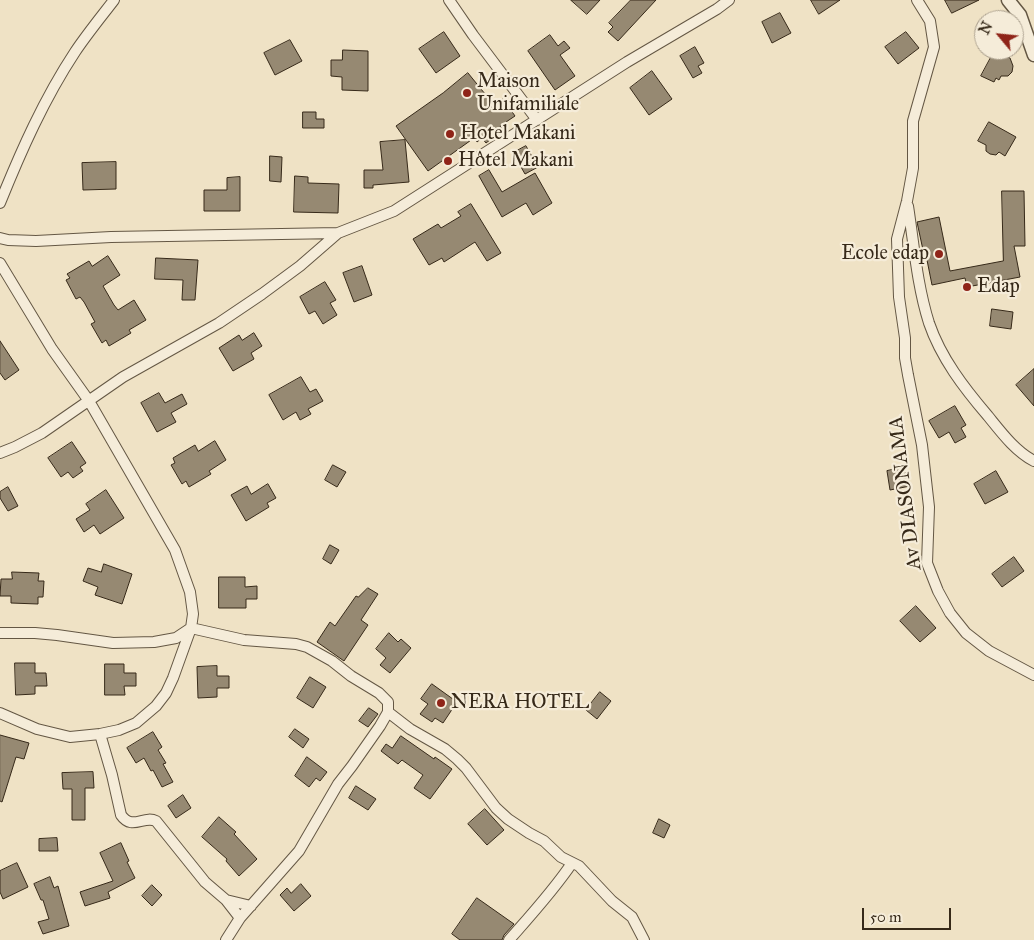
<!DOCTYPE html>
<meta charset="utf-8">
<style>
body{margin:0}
#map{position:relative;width:1034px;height:940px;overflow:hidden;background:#efe2c5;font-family:"IM FELL Great Primer",serif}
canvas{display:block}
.north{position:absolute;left:974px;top:10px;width:50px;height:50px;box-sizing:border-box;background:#f5ecd9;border:1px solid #a99e8c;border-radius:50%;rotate:298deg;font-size:14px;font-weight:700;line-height:20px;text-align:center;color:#362919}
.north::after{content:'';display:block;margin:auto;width:18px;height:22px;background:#8f2418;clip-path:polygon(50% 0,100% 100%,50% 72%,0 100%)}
.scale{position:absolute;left:862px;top:908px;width:89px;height:22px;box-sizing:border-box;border:2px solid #362919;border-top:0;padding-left:6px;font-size:15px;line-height:18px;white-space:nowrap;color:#362919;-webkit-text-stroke:4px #f5ecd9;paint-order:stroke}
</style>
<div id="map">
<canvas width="1034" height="940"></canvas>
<div class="north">N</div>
<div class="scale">50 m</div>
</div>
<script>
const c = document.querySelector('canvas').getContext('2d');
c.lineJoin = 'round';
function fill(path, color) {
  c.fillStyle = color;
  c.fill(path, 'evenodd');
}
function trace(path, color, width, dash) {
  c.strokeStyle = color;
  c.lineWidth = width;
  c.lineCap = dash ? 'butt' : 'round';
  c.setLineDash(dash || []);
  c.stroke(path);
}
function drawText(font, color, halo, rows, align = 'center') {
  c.font = font + ' "IM FELL Great Primer",serif';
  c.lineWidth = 4.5;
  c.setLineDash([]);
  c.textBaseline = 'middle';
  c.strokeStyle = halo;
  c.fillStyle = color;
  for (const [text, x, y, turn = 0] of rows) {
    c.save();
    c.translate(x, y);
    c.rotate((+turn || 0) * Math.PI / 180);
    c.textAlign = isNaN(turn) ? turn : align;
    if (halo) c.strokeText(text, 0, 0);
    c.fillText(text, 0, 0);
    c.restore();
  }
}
const building = new Path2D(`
 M571,0H600L587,14Z
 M631,0H656L618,41L608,32L613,27L609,23Z
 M811,0H840L819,14Z
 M945,0H979L952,13Z
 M780,13L791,33L772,43L762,22Z
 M444,32L460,56L436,73L419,49Z
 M906,32L919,48L898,64L885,47Z
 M550,35L558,46L564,41L570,48L560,55L575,76L555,90L528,51Z
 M290,40L302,61L275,75L264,53Z
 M695,47L704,63L698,66L702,73L693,78L680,56Z
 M343,50L368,51V91L342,90V77L331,76V60H342Z
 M995,50L1010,58L1013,66L1012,72L1008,76H1001L999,80L996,78L994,82L981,76Z
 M652,71L672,99L649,115L630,88Z
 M468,73L494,105L503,99L515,116L500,126L503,130L486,143L482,138L477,142L474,138L428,171L396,126L443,93Z
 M303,112H316V119H324V128H303Z
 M989,122L1016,137L1005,156L999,152L996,155L990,154L986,151V145L978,141Z
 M405,140L409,182L373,185V188H364V170H383L380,142Z
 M526,146L538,167L525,174L513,153Z
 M270,156L282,157L281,182L270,181Z
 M116,162V189L83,190L82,163Z
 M489,170L502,192L535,173L552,203L533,215L526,203L502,217L479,176Z
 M295,176L308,177V183L339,184L338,213L294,212Z
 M240,177V211H204V190H227V178Z
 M1002,191H1024L1025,246H1014L1020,277L967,287L965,278L932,285L925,250H923L917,222L939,217L950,271L1003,261Z
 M471,204L501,253L487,261L475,242L444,262L442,258L429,265L413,239L438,224L441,228L461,216L458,212Z
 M108,256L120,275L103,286L114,305L118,310L134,300L146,320L129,330L131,333L109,346L106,340L102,343L91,324L95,322L84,302L80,297L76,299L66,280L70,278L67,274L89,261L92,266Z
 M156,258L198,260L195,300H182L183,280L155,279Z
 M362,266L372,295L354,302L343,273Z
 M325,282L336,300L330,303L337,315L323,324L315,311L309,314L300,297Z
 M992,309L1013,312L1011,329L990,326Z
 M254,333L262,346L251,353L254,359L233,371L219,348L239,335L242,340Z
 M0,341L19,370L5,380L0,373Z
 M1034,369V406L1016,385Z
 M301,377L310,392L316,389L323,401L308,409L311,414L300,420L296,412L283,420L269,395Z
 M159,393L165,403L182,394L187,404L171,413L176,422L157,432L141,403Z
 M955,406L966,425L961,428L966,437L955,443L949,432L939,438L929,421Z
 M215,441L226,460L209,471L211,474L189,487L186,481L182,484L171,465L175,463L173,458L195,445L198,451Z
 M72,442L86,463L80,467L83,471L73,478L68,472L61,477L48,458Z
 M333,465L346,472L337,487L325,480Z
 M906,467L910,486L890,490L887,471Z
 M996,471L1008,492L985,504L974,484Z
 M268,484L276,498L267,503L269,507L246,521L231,495L247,486L251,494Z
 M8,487L18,506L8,511L0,498V492Z
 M106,490L124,518L100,534L94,525L84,532L76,519L90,510L86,504Z
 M330,545L339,550L331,564L323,559Z
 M1014,557L1024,571L1002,587L992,574Z
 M104,564L132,574L122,604L95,595L98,587L83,581L88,568L101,572Z
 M12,572L39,573L38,581H44L43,597H38V604L11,603V596H0L1,579H12Z
 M219,577H245V587L257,586V599H246V608H219Z
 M368,588L378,594L361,620L368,625L344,661L317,642L330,622L335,626L356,596L358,597Z
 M916,606L936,628L920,642L900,621Z
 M389,633L398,642L401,639L411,648L390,673L380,665L386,658L376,649Z
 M15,663H35V673H46L47,686H35V694L16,695Z
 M105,664H124V673H136V686H124L125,695H105Z
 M217,666V676H229V688H217V697L198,698L197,667Z
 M310,677L326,687L313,708L297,698Z
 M432,684L457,702L443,723L435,718L432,722L420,714L428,704L421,699Z
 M600,692L611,701L597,719L586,710Z
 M369,708L378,714L368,727L359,721Z
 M295,729L309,739L303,748L289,737Z
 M153,732L162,747L158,750L166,763L163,764L173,782L162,787L153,770L151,771L144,758L136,763L127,748Z
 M0,735L29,743L24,759L16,757L2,802L0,801Z
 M401,736L434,759L435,757L452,769L430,799L414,788L423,775L402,760L398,764L381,751L386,744L392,748Z
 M307,757L327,772L320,781L316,778L309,787L295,776Z
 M93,772L94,788H85V820H72V789H63L62,773Z
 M356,786L376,799L368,810L349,798Z
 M183,795L191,808L176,818L168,806Z
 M485,809L504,830L487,845L468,824Z
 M219,817L236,832L234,834L257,859L239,876L226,861L227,859L202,837Z
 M659,819L670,825L664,838L653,833Z
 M57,838L58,851H39V839Z
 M121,843L129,861L127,862L135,878L108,892L110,898L85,906L80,892L113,881L100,853Z
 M17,863L28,887L3,899L0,892V871Z
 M50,877L54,888L58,886L69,926L43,934L38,922L49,919L43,900H41L34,884Z
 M301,884L311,896L294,911L280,895L287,888L291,893Z
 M152,885L162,895L152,906L142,896Z
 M477,898L514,924L504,935L502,940H460L452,934Z`);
fill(building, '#968972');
trace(building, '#362919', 1);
const minor = new Path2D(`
 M449,0L473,35L537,120
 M917,0L930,21L934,47L913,121V168L907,201L897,239L899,297L905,338V358L908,375L922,445L929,507L927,563L938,591L950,613L966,633L989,651L1034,675
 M0,203C21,151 44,99 75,52C87,34 101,17 114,0
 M908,206C914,245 917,285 929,323C941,358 964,388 988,416C1001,432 1015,451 1034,461
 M0,238L8,240L36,241L111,237L338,233
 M0,263L52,349L89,401L175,550L190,592L193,614L191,628L173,678L166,693L156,706L136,723L119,730L100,734L70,737L37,729L0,713
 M0,453L15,447L42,433L123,377L219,323L262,294L300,266L338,233L394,211L627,62L717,9L729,0
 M0,633H35L57,635L113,643L154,642L176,638L191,628L244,640L296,644L307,647L332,661L351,676L379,693L388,702V712L380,726L352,766L338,784L299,851L240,918L226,940
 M388,712L410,729L445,749L457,759L466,768L496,808L508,819L529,833L544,841L561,857L579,866L612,901L632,917L644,940
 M100,734L112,775L121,815C132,831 144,815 156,821L205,882L226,900L240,918
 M226,900L251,906
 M509,940C531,915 554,890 572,863`);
const tertiary = new Path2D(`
 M1008,0L1020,15L1034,55`);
trace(minor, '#645744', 12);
trace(tertiary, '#645744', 15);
trace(minor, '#f5ecd9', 10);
trace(tertiary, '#f5ecd9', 12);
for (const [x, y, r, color] of [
 [467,93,5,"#8f2418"],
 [450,134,5,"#8f2418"],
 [448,161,5,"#8f2418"],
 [939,254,5,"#8f2418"],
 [967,287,5,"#8f2418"],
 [441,703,5,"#8f2418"]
]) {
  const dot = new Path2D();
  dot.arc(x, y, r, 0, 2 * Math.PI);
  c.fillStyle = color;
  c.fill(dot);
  trace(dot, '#f5ecd9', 2);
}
drawText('20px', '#362919', '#f5ecd9', [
 ["Maison",477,82],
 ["Unifamiliale",477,105],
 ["Hotel Makani",460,134],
 ["Hôtel Makani",458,161],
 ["Ecole edap",929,254,"right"],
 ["Edap",977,287],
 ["NERA HOTEL",451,703]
], 'left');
drawText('20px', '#362919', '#f5ecd9', [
 ["Av DIASONAMA",906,493,-97]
]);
</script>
